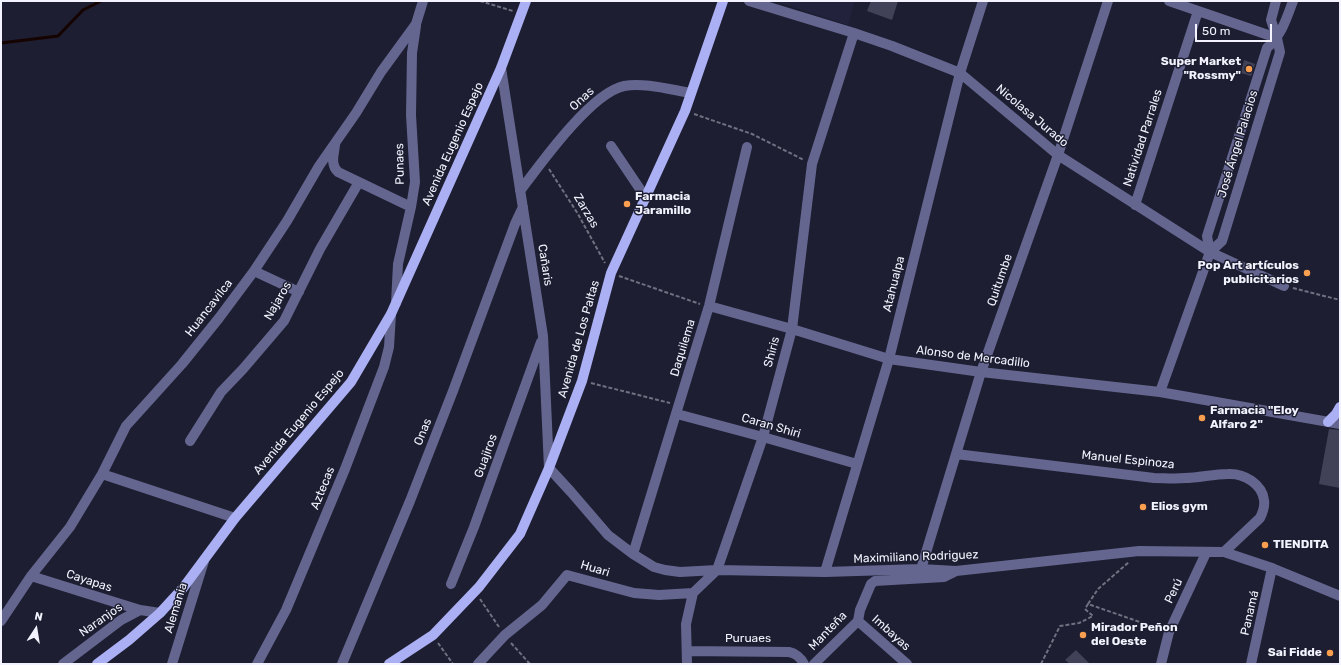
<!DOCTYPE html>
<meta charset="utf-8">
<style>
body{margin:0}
#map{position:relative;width:1341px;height:665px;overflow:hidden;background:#1d1e31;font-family:Rubik,sans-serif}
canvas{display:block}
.frame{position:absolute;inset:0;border:2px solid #f2f3fe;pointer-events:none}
.north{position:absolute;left:16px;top:609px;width:40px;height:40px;-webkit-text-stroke:3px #1d1e31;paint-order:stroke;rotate:12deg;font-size:11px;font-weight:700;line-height:16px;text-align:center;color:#f2f3fe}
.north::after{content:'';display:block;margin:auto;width:14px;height:18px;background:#f2f3fe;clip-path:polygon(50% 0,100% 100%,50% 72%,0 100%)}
.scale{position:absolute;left:1195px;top:24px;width:77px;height:18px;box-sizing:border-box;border:2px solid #f2f3fe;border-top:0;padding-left:5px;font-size:12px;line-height:14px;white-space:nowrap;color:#f2f3fe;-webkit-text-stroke:3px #1d1e31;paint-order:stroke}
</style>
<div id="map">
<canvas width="1341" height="665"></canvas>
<div class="frame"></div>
<div class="north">N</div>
<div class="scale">50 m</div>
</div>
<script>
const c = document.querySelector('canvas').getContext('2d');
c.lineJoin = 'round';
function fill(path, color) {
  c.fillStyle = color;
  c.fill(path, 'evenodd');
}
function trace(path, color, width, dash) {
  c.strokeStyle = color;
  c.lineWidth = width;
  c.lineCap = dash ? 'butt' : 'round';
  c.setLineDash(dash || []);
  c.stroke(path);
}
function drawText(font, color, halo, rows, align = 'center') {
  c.font = font + ' Rubik,sans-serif';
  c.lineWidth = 3;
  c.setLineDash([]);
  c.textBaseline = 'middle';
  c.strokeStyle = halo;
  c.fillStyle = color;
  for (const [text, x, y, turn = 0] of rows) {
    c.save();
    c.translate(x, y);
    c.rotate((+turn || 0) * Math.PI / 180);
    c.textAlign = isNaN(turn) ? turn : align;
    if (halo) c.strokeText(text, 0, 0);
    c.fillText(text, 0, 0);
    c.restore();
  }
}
fill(new Path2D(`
 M774,1H855L848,25Z`), '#22223c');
trace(new Path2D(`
 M1,43L58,36L83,10L101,1`), '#150300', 3);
fill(new Path2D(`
 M871,1H898L892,20L867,11Z
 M1244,60L1255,64L1251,76L1241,73Z
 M1329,429L1340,430V488L1319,484Z
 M1076,650L1090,664H1070L1065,660Z`), '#414258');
trace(new Path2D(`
 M480,1L513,11
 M694,114L752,134L804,160
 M549,169L578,214L605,263
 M619,276L700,304
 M1293,288L1340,300
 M591,383L670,403
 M480,599L499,627
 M1088,604L1098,589L1129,562
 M438,643L453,664
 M511,643L530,664
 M1041,664L1060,626L1079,623L1093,616L1085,609L1088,604L1160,629`), '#6f7080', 2, [4, 2]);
trace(new Path2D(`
 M749,1L854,33L892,46L960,73L1058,155L1210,252L1284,286
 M1169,1L1277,38
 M501,68L543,336L549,468L571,492L608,535L633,554L654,567L665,570L680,572L717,570L825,572L921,569L956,571L1139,551L1224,552L1272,568L1340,596
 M335,145C334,154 330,165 338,172L411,207
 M611,146L646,198
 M520,191C541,163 591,93 624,86C644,82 672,90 691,93
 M1135,205L1198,11
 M1210,252L1222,241L1280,52L1277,38L1271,20L1276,1
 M254,271L299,292
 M396,303L398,264L411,207L415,182L411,115L412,53L416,26
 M709,306L792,329L889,359L981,372L1160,392L1340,424
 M1160,392L1210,252L1207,236L1267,48C1282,34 1286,20 1293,1
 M677,414L763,437L857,464
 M190,441L221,392L243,369L284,321L320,249L359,182
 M956,454L1154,478C1164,478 1175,479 1185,478C1199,478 1213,474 1228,474C1244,473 1262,484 1264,500C1265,506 1263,512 1260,518L1224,552
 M102,474L235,518
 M633,554L709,306L747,147
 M921,569L981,372L1058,155L1108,1
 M825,572L889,359L960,73L983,1
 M31,576L140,610
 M451,584L474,527L541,342
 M1,621L31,576L70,527L102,474L126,426L182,364L219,318L254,271L287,221L319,166L356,113L381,72L416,24L423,1
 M858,621L907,664
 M687,651L789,652C795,653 801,658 804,664
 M63,664L121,620L140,610L160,613
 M172,664L204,561
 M257,664L286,610L345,469L384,367L389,347L391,314
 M342,664L410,501L453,391L515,224L523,207
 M478,664L505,635L542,605L567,575L634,593L659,595L693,593
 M687,664L686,624L693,593L717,570L763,437L792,329L812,164L854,33
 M814,664L858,621L860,610L871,584L875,581L944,577L956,571
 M1161,664L1169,632L1206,553
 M1251,664L1272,568`), '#64668f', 10);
trace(new Path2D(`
 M1328,422L1336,414L1340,407
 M97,664L129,640L160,613L183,588L235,518L351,382L391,314L501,68L526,1
 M389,664L433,635L479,587L520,534L549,468L582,381L611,273L685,111L723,1`), '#abaff3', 10);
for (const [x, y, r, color] of [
 [1249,69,4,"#fa9f4f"],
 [627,204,4,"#fa9f4f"],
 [1307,273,4,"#fa9f4f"],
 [1202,418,4,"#fa9f4f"],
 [1143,507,4,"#fa9f4f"],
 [1265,545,4,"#fa9f4f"],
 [1083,635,4,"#fa9f4f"],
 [1330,653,4,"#fa9f4f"]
]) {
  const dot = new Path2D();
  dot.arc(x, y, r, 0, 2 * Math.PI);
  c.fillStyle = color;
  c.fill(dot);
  trace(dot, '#1d1e31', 1.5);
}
drawText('bold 12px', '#f2f3fe', '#1d1e31', [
 ["Super Market",1241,62,"right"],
 ["\"Rossmy\"",1241,76,"right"],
 ["Farmacia",635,197],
 ["Jaramillo",635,211],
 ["Pop Art artículos",1299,266,"right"],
 ["publicitarios",1299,280,"right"],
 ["Farmacia \"Eloy",1210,411],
 ["Alfaro 2\"",1210,425],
 ["Elios gym",1151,507],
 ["TIENDITA",1273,545],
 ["Mirador Peñon",1091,628],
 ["del Oeste",1091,642],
 ["Sai Fidde",1322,653,"right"]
], 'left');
drawText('12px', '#f2f3fe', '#1d1e31', [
 ["Onas",582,99,-43],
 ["Nicolasa Jurado",1032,116,40],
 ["Natividad Parrales",1143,138,-72],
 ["Avenida Eugenio Espejo",453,144,-66],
 ["José Ángel Palacios",1238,144,-73],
 ["Punaes",400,164,-91],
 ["Zarzas",586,211,59],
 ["Cañaris",545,265,81],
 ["Quitumbe",1000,280,-71],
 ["Atahualpa",894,284,-76],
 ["Najaros",278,301,-60],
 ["Huancavilca",209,308,-52],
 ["Avenida de Los Paltas",579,339,-74],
 ["Daquilema",683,348,-73],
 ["Shiris",772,352,-75],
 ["Alonso de Mercadillo",973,357,7],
 ["Avenida Eugenio Espejo",299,422,-50],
 ["Caran Shiri",771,426,16],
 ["Onas",423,432,-68],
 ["Guajiros",486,456,-70],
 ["Manuel Espinoza",1128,460,6],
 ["Aztecas",323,488,-68],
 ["Maximiliano Rodriguez",916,557,-2],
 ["Huari",595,569,17],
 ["Cayapas",89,581,18],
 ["Perú",1174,591,-65],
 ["Alemania",176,608,-73],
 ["Panamá",1250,613,-77],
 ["Naranjos",101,620,-35],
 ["Manteña",828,631,-46],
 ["Imbayas",891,633,42],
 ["Puruaes",748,639]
]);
</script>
